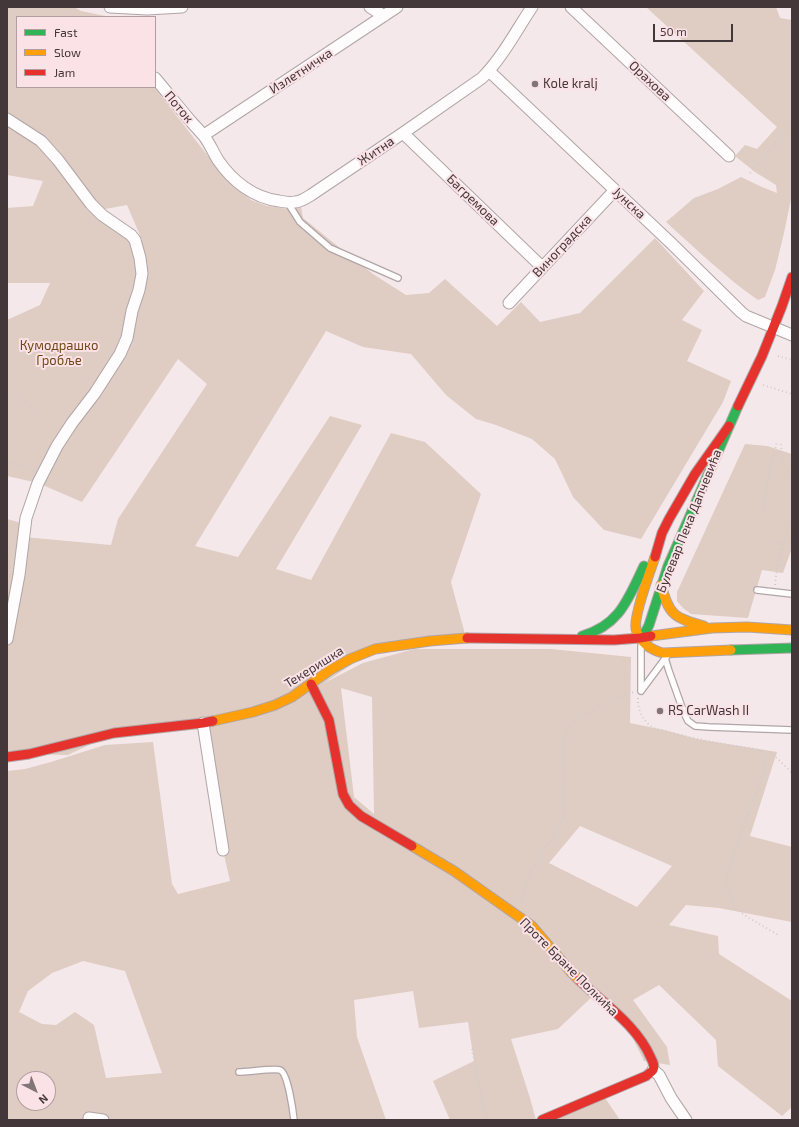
<!DOCTYPE html>
<meta charset="utf-8">
<style>
body{margin:0}
#map{position:relative;width:799px;height:1127px;overflow:hidden;background:#f5e8ea;font-family:"Exo 2",sans-serif}
canvas{display:block}
.frame{position:absolute;inset:0;border:8px solid #433739;pointer-events:none}
.legend{position:absolute;left:16px;top:16px;width:140px;height:72px;box-sizing:border-box;background:#fbe2e6;border:1px solid #b19ea1;margin:0;padding:5px 7px;list-style:none;font-size:12px;color:#433739}
.legend li{display:flex;align-items:center;gap:8px;height:20px}
.legend b{width:20px;border:1px solid #b19ea1}
.north{position:absolute;left:16px;top:1071px;width:40px;height:40px;box-sizing:border-box;background:#fbe2e6;border:1px solid #b19ea1;border-radius:50%;rotate:138deg;font-size:11px;font-weight:700;line-height:16px;text-align:center;color:#433739}
.north::after{content:'';display:block;margin:auto;width:14px;height:18px;background:#817577;clip-path:polygon(50% 0,100% 100%,50% 72%,0 100%)}
.scale{position:absolute;left:653px;top:24px;width:80px;height:18px;box-sizing:border-box;border:2px solid #433739;border-top:0;padding-left:5px;font-size:12px;line-height:14px;white-space:nowrap;color:#433739;-webkit-text-stroke:3px #fbe2e6;paint-order:stroke}
</style>
<div id="map">
<canvas width="799" height="1127"></canvas>
<div class="frame"></div>
<ul class="legend">
<li><b style="height:5px;background:#30b455"></b>Fast</li>
<li><b style="height:5px;background:#ff9f0a"></b>Slow</li>
<li><b style="height:5px;background:#e5322d"></b>Jam</li>
</ul>
<div class="north">N</div>
<div class="scale">50 m</div>
</div>
<script>
const c = document.querySelector('canvas').getContext('2d');
c.lineJoin = 'round';
function fill(path, color) {
  c.fillStyle = color;
  c.fill(path, 'evenodd');
}
function trace(path, color, width, dash) {
  c.strokeStyle = color;
  c.lineWidth = width;
  c.lineCap = dash ? 'butt' : 'round';
  c.setLineDash(dash || []);
  c.stroke(path);
}
function drawText(font, color, halo, rows, align = 'center') {
  c.font = font + ' "Exo 2",sans-serif';
  c.lineWidth = 4;
  c.setLineDash([]);
  c.textBaseline = 'middle';
  c.strokeStyle = halo;
  c.fillStyle = color;
  for (const [text, x, y, turn = 0] of rows) {
    c.save();
    c.translate(x, y);
    c.rotate((+turn || 0) * Math.PI / 180);
    c.textAlign = isNaN(turn) ? turn : align;
    if (halo) c.strokeText(text, 0, 0);
    c.fillText(text, 0, 0);
    c.restore();
  }
}
fill(new Path2D(`
 M7,7H74L81,11L110,17H17V87H154L222,174L251,200L267,206L288,209L301,207L303,218L330,240L373,274L406,295L429,293L445,279L497,326L521,302L540,322L580,313L655,238L704,291L682,320L702,330L687,361L731,381L723,402L641,539L604,530L573,497L555,459L532,439L496,425L476,419L446,395L411,354L363,347L326,331L195,546L238,557L330,416L362,425L276,569L311,580L391,433L425,442L481,494L451,582L466,638L375,649L324,683L363,663L414,649H551L631,657L630,723L664,730L697,739L777,752L750,836L792,847V922L719,908L686,905L669,925L718,936L719,954L792,1001V1107L782,1116L718,1066L716,1040L659,985L633,1000L667,1047L670,1065L644,1061L624,1020L594,995L558,1029L511,1039L530,1098L536,1120H450L433,1081L474,1061L468,1022L419,1028L413,991L354,1000L357,1037L386,1120H7V771L25,769L51,762L105,745L153,742L172,884L178,894L230,881L223,850L203,723L114,733L68,755L29,754L7,757V519L25,524L24,537L111,545L118,519L207,384L178,359L82,502L38,483L7,476V320L40,305L50,283H7V208L33,206L43,181L7,175ZM127,205L142,240V268L131,235L85,208L105,209ZM341,688L372,697L374,814L354,797ZM580,826L672,866L637,907L549,863ZM83,961L125,971L162,1073L106,1078L94,1025L75,1012L56,1025L42,1024L19,1012L28,991L52,973ZM24,1079H48V1103H24Z
 M646,7H776L780,18L792,20V194L784,233L775,270L765,297L758,300C725,277 696,249 666,222L694,198L718,189L741,177L762,187L777,193L776,185L755,172L735,156L745,145L757,149L777,127Z
 M745,444L767,446L792,454V548L783,573L762,570L748,618L691,614L683,608L677,601V592Z
 M603,1095L620,1120H542Z`), '#dfccc2');
const lane = new Path2D(`
 M288,203L300,222L330,248L398,278
 M757,590L792,594
 M641,646V691
 M665,658L669,671L684,713L688,721L695,726L709,727L792,730
 M641,691L667,656
 M239,1072C247,1072 275,1068 280,1070C288,1073 293,1111 294,1120`);
const street = new Path2D(`
 M110,7L147,9L182,7
 M370,7L384,16
 M571,7L729,156
 M489,71L672,244L741,312L746,316L792,335
 M155,78C166,91 177,105 188,118C193,124 199,130 204,136C210,144 213,152 218,160C232,181 254,198 279,201C284,202 290,203 295,202C300,202 306,198 311,195L403,133L482,78C502,58 516,31 532,7
 M7,119L41,141L58,160L91,204L102,215L131,235L135,240L140,258L142,274L139,290L132,311L127,338L120,354L95,393L72,423L57,446L38,483L26,518L19,575L7,639
 M403,133L542,267
 M204,135L397,7
 M509,303L615,190
 M203,723L223,850
 M653,1070L659,1075L671,1098L686,1120
 M89,1118L103,1120`);
const fast = new Path2D(`
 M582,636C620,625 628,599 644,566
 M640,638L646,631L649,625L668,566L738,406
 M731,650L792,648`);
const slow = new Path2D(`
 M655,557C650,571 633,618 636,629C639,642 651,650 663,653L731,650
 M661,585C669,615 674,618 704,626
 M651,636L712,628L747,627L792,630
 M213,721L253,712L275,705L292,697L330,670L350,659L375,649L430,641L467,638
 M412,846L454,871L532,926L571,972L579,980`);
const jam = new Path2D(`
 M738,406L762,356L782,306L792,277
 M655,557L662,533L669,519L695,474L729,426
 M467,638L614,640L640,638L651,636
 M311,684L329,720L343,794L349,805L361,816L412,846
 M7,757L29,754L114,733L203,723L213,721
 M542,1120L646,1076C648,1074 652,1072 653,1070C655,1066 653,1062 651,1058C637,1025 604,1004 579,980`);
trace(lane, '#b0a5a7', 8);
trace(street, '#b0a5a7', 13);
trace(fast, '#b0a5a7', 11);
trace(slow, '#b0a5a7', 11);
trace(jam, '#b0a5a7', 11);
trace(new Path2D(`
 M750,173C766,158 777,139 792,122
 M7,274H11
 M778,356L792,360
 M763,385L792,394
 M7,392L41,411
 M781,444C782,455 783,469 792,476
 M7,460L34,472
 M763,511L770,470L777,442
 M772,541L783,545
 M775,585C777,561 784,540 792,517
 M638,698C637,709 643,721 652,727C658,730 667,731 673,733C700,740 727,745 755,749L761,752L764,760L765,768L730,864L726,885L734,908L749,918L780,936
 M758,750L769,752L778,759L792,773
 M521,902L529,876L537,861L555,834L564,816L565,799L563,743L567,729L579,717L626,694L634,692
 M472,1049L484,1109L488,1120`), '#d1cccc', 2, [1, 3]);
trace(lane, '#fefcfc', 5.5);
trace(street, '#fefcfc', 11);
trace(fast, '#30b455', 9);
trace(slow, '#ff9f0a', 9);
trace(jam, '#e5322d', 9);
for (const [x, y, r, color] of [
 [535,84,4,"#817577"],
 [660,711,4,"#817577"]
]) {
  const dot = new Path2D();
  dot.arc(x, y, r, 0, 2 * Math.PI);
  c.fillStyle = color;
  c.fill(dot);
  trace(dot, '#fbe2e6', 1.5);
}
drawText('13px', '#433739', '#fbe2e6', [
 ["Излетничка",301,71,-33],
 ["Орахова",650,81,43],
 ["Поток",179,107,50],
 ["Житна",376,151,-34],
 ["Багремова",473,200,44],
 ["Јунска",629,203,43],
 ["Виноградска",562,246,-47],
 ["Булевар Пека Дапчевића",689,521,-68],
 ["Текеришка",314,667,-32],
 ["Проте Бране Полкића",569,967,45]
]);
drawText('13px', '#433739', '#fbe2e6', [
 ["Kole kralj",543,84],
 ["RS CarWash II",668,711]
], 'left');
drawText('13px', '#714716', '#fbe2e6', [
 ["Кумодрашко",59,346],
 ["Гробље",59,361]
]);
</script>
